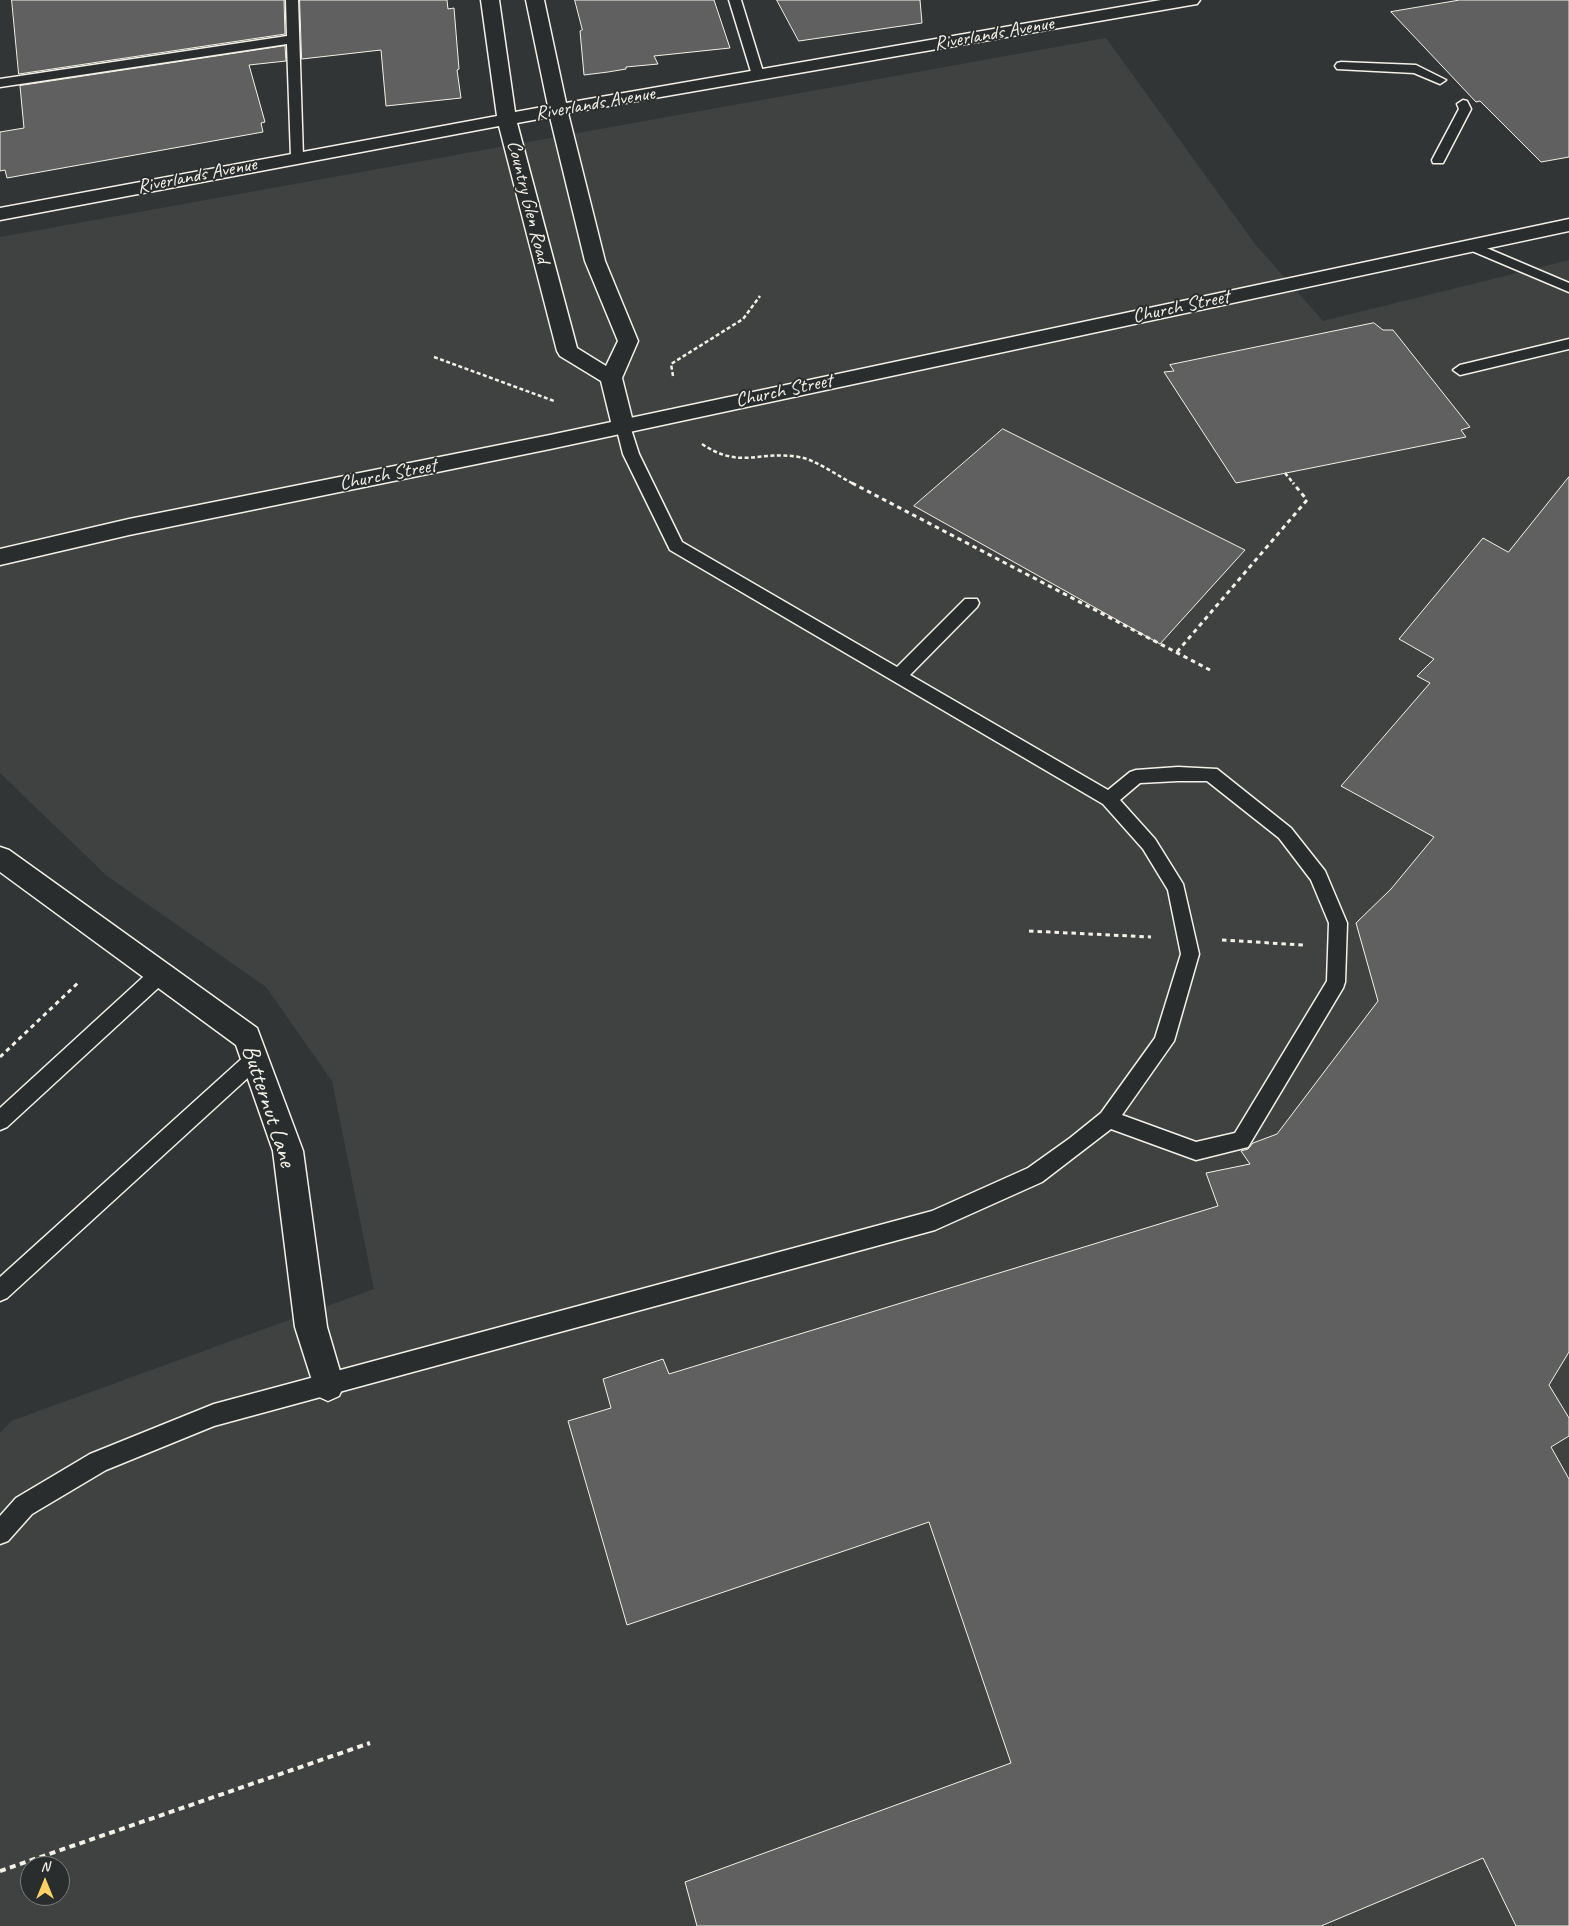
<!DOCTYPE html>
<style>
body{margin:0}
#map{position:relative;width:1569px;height:1926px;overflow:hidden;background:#323535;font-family:Caveat,sans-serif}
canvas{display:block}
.north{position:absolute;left:20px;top:1856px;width:50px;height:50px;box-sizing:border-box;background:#2a2d2e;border:1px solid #7b7b78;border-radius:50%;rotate:0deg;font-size:14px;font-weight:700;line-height:20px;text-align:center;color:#f4f1e8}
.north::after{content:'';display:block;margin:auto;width:18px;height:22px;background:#ffd166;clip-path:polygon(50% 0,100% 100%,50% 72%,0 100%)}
</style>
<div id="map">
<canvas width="1569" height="1926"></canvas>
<div class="north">N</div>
</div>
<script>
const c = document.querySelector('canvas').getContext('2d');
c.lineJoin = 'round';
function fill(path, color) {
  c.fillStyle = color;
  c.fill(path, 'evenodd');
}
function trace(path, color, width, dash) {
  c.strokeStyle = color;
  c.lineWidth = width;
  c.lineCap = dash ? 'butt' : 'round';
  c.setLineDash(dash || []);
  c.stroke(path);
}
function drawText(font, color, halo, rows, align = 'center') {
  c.font = font + ' Caveat,sans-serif';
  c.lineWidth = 4;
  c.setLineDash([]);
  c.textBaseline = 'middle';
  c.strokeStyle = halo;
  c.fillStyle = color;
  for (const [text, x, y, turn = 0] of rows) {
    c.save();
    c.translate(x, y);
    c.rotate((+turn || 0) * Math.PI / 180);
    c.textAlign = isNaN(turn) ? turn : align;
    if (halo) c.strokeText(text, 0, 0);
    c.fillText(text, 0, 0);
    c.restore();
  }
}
fill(new Path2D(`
 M1106,38L1255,244L1323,321L1569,260V1926H0V1433L11,1421L374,1289L332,1081L266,987L107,876L0,773V237ZM30,1866H60V1896H30Z`), '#404242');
const building = new Path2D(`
 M12,0H284L285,34L19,74Z
 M300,0H447L448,9L454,8L459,69L457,70L461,98L386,106L381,50L302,59Z
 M575,0H714L730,48L654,56L658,64L626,67V69L608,72L584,75L580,31L582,30Z
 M777,0H920L922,23L799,41Z
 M1460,0H1569V157L1541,162L1480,101L1476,102L1391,12Z
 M285,46L286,61L249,65L265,122L261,123L263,132L7,178L5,170L0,171V132L24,128L20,86Z
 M1374,323L1383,330H1393L1470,427L1461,430L1466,437L1236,483L1164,372L1174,371L1170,365Z
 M1003,429L1245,550L1160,644L914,506Z
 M1569,477V1352L1549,1385L1569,1418V1436L1551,1447L1569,1479V1926H1516L1483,1858L1321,1926H697L685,1882L1011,1763L929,1522L627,1625L568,1421L611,1408L603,1379L663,1359L669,1374L1218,1206L1206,1173L1250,1164L1241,1151L1248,1149L1253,1143L1277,1134L1378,1001L1356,923L1391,889L1434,837L1341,786L1430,683L1417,676L1434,659L1399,639L1483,538L1508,552Z`);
fill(building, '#5f605f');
trace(building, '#f4f1e8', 1);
const service = new Path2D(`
 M286,0H298L303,157L302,160L297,161L291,157L287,44L0,87V79L287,36Z
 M729,0H741L764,75L762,78H754L752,75Z
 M1341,62L1416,65L1446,80L1440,84L1414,73L1337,69L1335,66L1337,63Z
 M1463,100L1467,101L1471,109L1443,163H1433L1432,160L1459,109L1457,104Z
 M1470,241L1569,283V292L1465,248L1463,245Z
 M1569,339V349L1460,375L1453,370L1460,365Z
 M623,421L630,426L639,454L682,542L897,667L965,599H977L979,603L977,607L910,675L1108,790L1130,772L1136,770L1178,767L1217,769L1291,828L1325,871L1347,923L1345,982L1343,988L1248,1147L1196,1160L1111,1129L1042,1182L935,1230L214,1426L106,1470L32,1514L8,1541L0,1544V1516L16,1498L90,1454L214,1404L932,1211L1028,1168L1070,1138L1101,1113L1155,1038L1181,954L1168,890L1143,849L1103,804L670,550L623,454L616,426ZM1178,781H1207L1279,838L1311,880L1329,923L1327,981L1235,1133L1196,1142L1122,1115L1174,1041L1199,954L1183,884L1155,839L1120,800L1140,783Z
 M161,965L168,967L170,973L168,979L7,1127L0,1130V1108L154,967Z
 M255,1051L262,1053L265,1059L262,1065L7,1298L0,1301V1277L248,1053Z`);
const minor = new Path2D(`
 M481,0H499L515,112L548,106L526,0H544L566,103L1161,0H1200L1197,4L1191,5L568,113L605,261L638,341L622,378L634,426L631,431L623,433L615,431L612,426L601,381L560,356L557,351L499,126L0,220V208L497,116ZM550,117L585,261L618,341L606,366L577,348L517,123Z
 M0,847L9,850L257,1028L303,1151L327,1327L344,1385L339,1396L328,1401L317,1396L295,1327L273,1151L236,1045L0,872Z`);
const tertiary = new Path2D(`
 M1569,219V231L550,449L129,535L0,565V549L129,519L550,435Z`);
trace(service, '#f4f1e8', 3);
trace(minor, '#f4f1e8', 3);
trace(tertiary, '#f4f1e8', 3);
trace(new Path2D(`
 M434,357L554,401
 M673,376L671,364L743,319L760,296
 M702,444C741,470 758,450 799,457C815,459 839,477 854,484
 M1285,473L1294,484`), '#f4f1e8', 2.5, [4, 2.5]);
trace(new Path2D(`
 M852,483L1210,670
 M1177,652L1307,500L1293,483
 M1029,931L1151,937
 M1222,940L1303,945
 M0,1057L80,981`), '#f4f1e8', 3, [4.5, 4]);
trace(new Path2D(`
 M0,1871L370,1743`), '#f4f1e8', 4, [6, 4.5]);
fill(service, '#2a2d2e');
fill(minor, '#2a2d2e');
fill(tertiary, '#2a2d2e');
drawText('20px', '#f4f1e8', '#2a2d2e', [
 ["Riverlands Avenue",994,34,-10],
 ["Riverlands Avenue",595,104,-10],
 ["Riverlands Avenue",197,176,-11],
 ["Country Glen Road",528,202,76],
 ["Church Street",1181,307,-12],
 ["Church Street",784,391,-12],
 ["Church Street",388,475,-11]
]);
drawText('24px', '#f4f1e8', '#2a2d2e', [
 ["Butternut Lane",268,1106,72]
]);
</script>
